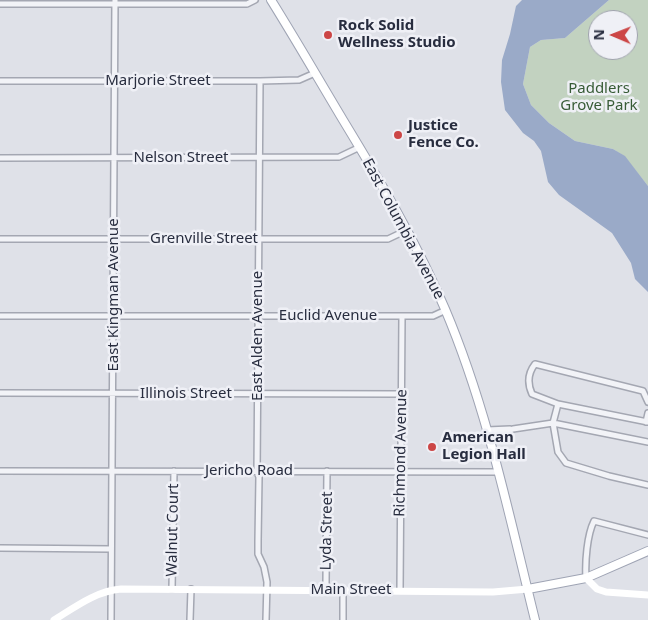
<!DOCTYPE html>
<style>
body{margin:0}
#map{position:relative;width:648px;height:620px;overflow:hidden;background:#dfe1e8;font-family:"Noto Sans",sans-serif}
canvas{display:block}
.north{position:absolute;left:588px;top:10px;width:50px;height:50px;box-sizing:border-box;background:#eff0f6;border:1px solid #9fa2ad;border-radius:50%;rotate:271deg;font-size:14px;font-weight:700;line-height:20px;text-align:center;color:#282d3f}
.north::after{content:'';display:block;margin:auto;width:18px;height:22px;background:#cc4646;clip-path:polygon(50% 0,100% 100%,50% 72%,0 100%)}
</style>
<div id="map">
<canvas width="648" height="620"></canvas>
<div class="north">N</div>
</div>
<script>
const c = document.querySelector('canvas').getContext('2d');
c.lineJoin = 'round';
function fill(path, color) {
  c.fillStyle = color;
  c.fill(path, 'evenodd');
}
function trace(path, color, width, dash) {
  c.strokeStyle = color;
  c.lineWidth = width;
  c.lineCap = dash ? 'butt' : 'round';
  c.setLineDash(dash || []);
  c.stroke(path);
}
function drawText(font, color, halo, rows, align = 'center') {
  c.font = font + ' "Noto Sans",sans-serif';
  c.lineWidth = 5;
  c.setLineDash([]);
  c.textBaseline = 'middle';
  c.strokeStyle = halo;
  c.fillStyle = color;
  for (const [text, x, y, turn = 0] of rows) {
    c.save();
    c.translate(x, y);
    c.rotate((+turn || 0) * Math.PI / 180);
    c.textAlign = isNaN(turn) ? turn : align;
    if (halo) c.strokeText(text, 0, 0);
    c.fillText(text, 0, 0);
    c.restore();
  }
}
fill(new Path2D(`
 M609,0H648V186L624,156L613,149L575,141L549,123L531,105L523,84L530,47L541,40L565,38ZM598,20H628V50H598Z`), '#c2d2c0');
fill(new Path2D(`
 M522,0H609L565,38L541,40L530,47L523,84L531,105L549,123L575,141L613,149L625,156L648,186V292L635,279L631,263L612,233L559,195L548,182L541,151L534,141L523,133L505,110L501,82L502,60L510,34L516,6Z`), '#9aaac8');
const street = new Path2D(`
 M0,4H247L255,0
 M0,81H260L299,80L315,73
 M260,81L257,472L259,477L258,541V554L264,567L267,582L266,620
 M0,158L339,157L360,147
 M0,239H388L407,230
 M0,316H433L446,310
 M0,393L401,394
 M648,402L643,391L535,364C528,373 527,383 532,394L558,404L648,422
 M558,404L553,423L558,452L566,463L609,476L648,485
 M646,422L648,413
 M487,430L510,429
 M488,433L506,432L513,429L553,423L648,442
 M0,471L498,472
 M327,471L326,583L327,590
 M0,548L111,549
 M586,578C585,562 587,535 594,521L648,535
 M172,589L174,471
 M400,590L402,316
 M111,620L115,0
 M190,620L191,589
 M343,620V590`);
const primary = new Path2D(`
 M271,0C296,40 319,80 343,120C380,181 417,243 445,309C487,408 509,515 535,620
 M528,589L586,578L648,551`);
trace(street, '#a4a7b2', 8);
trace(primary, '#9fa4b4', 10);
trace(street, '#f2f3f7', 5);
trace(new Path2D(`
 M586,578L597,589L606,592L648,595
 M54,620C75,607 96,591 121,589L493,592L528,589`), '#fff', 7);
trace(primary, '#fff', 8);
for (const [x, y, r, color] of [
 [328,35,5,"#cc4646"],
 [398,135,5,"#cc4646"],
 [432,447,5,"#cc4646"]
]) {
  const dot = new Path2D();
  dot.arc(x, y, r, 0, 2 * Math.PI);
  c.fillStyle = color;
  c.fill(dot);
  trace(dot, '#eff0f6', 2);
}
drawText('bold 15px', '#282d3f', '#eff0f6', [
 ["Rock Solid",338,26],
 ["Wellness Studio",338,43],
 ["Justice",408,126],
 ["Fence Co.",408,143],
 ["American",442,438],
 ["Legion Hall",442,455]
], 'left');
drawText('15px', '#282d3f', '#eff0f6', [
 ["Marjorie Street",158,81],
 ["Nelson Street",181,158],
 ["East Columbia Avenue",403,229,62],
 ["Grenville Street",204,239],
 ["East Kingman Avenue",114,295,-90],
 ["Euclid Avenue",328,316],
 ["East Alden Avenue",258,336,-90],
 ["Illinois Street",186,394],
 ["Richmond Avenue",401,453,-89],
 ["Jericho Road",249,471],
 ["Walnut Court",173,530,-89],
 ["Lyda Street",327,531,-89],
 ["Main Street",351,590]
]);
drawText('15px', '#375b36', '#eff0f6', [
 ["Paddlers",599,89],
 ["Grove Park",599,106]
]);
</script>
